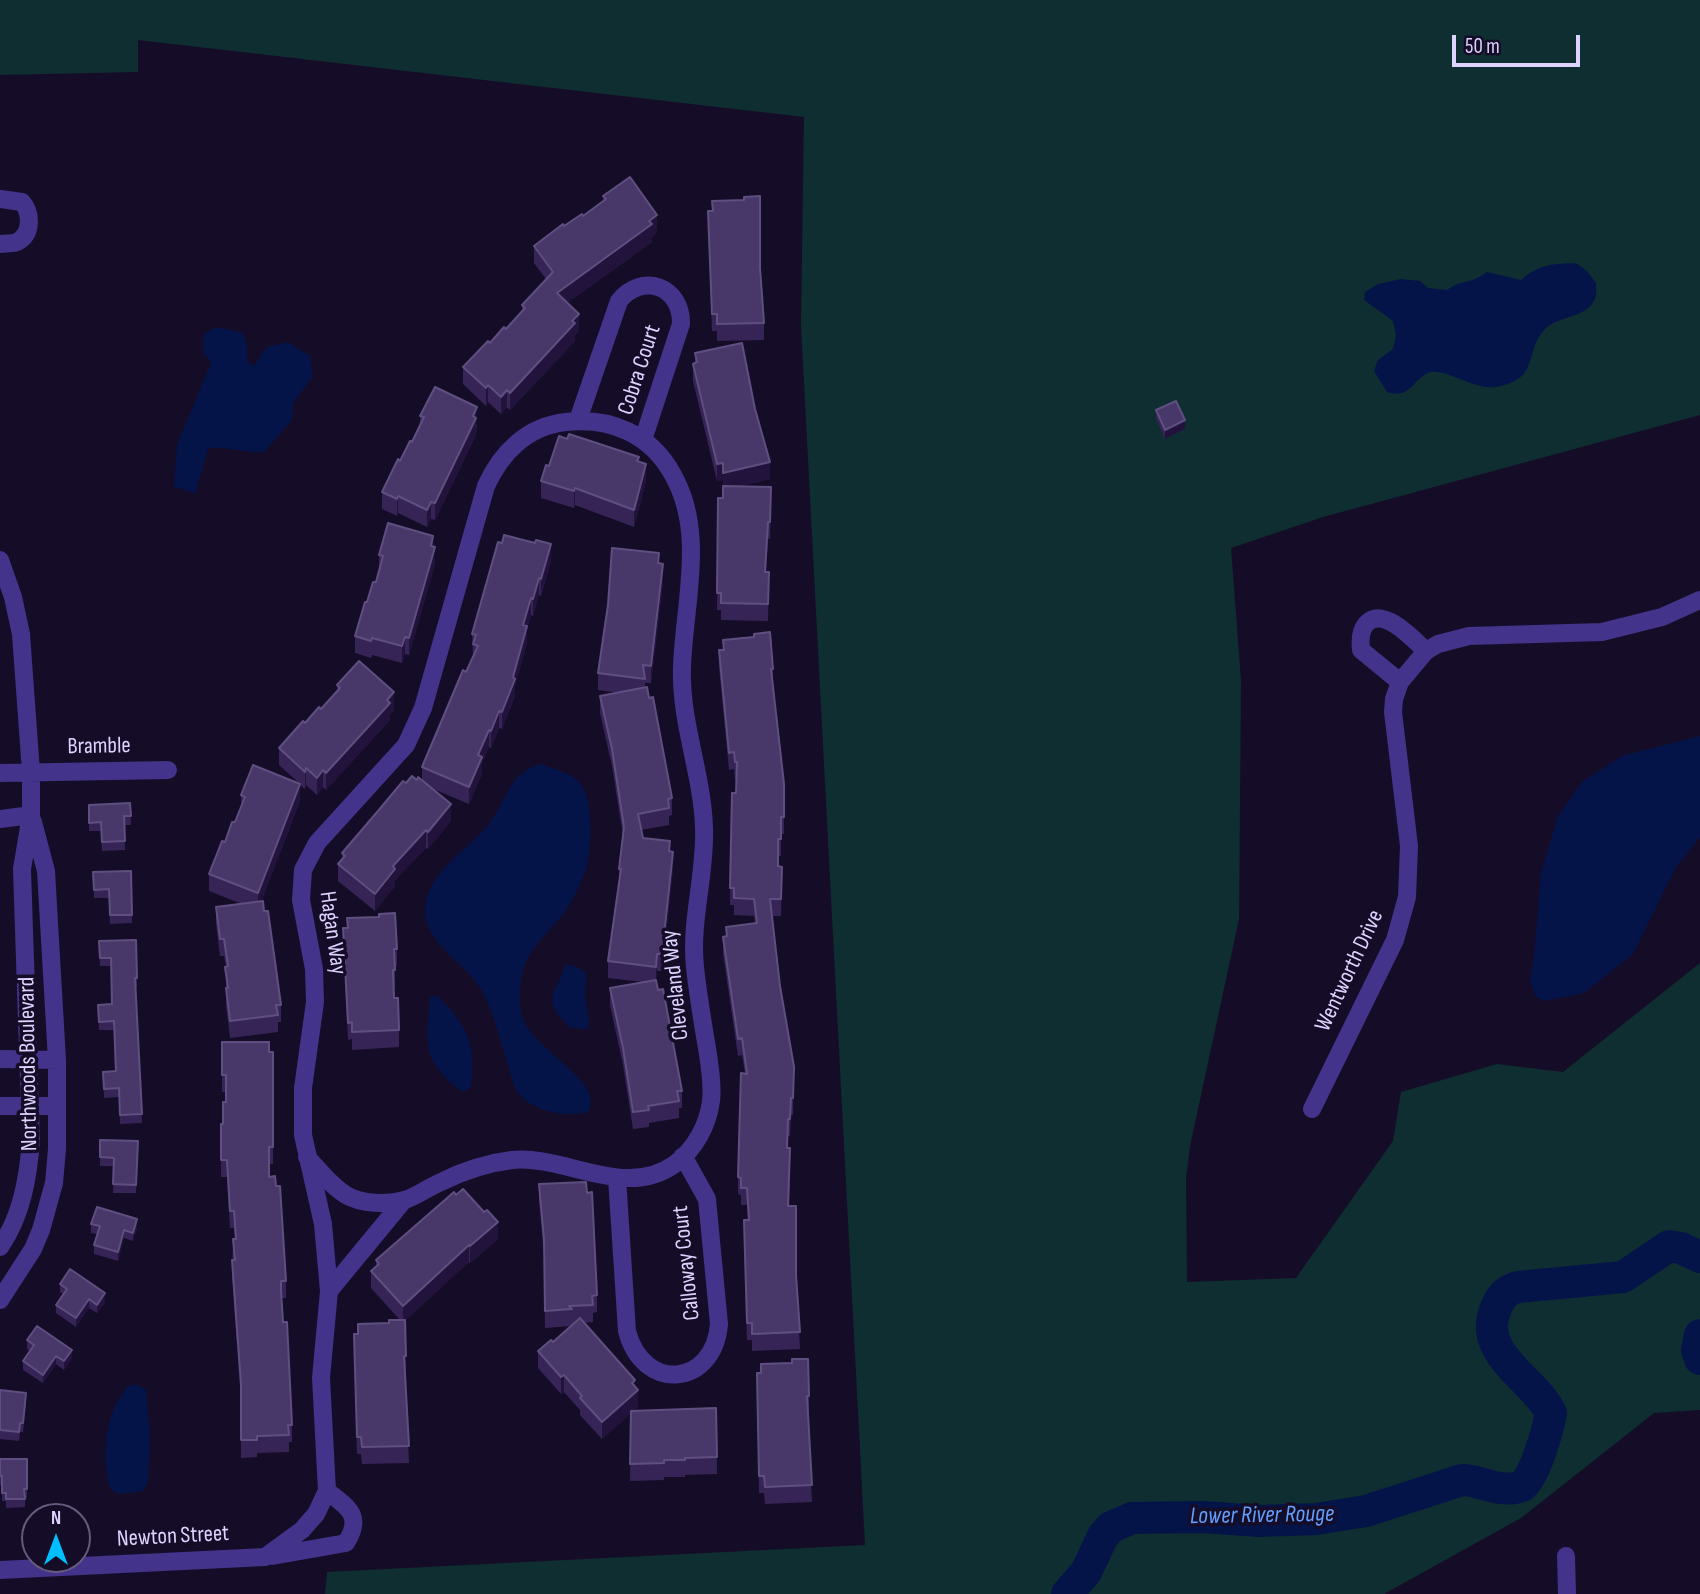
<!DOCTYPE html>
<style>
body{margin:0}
#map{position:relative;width:1700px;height:1594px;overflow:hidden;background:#150d27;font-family:"Sofia Sans Condensed",sans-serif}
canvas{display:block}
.north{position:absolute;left:21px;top:1503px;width:70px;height:70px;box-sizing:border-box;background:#150d27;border:2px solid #655c7d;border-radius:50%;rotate:0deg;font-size:19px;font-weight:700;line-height:28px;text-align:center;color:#ded3ff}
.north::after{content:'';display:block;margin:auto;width:24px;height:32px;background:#00bffe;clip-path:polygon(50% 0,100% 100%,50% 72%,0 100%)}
.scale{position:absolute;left:1452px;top:35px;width:128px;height:32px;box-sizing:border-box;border:4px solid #ded3ff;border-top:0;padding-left:9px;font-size:21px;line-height:24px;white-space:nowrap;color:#ded3ff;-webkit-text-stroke:5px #150d27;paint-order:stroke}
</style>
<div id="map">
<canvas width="1700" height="1594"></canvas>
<div class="north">N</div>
<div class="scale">50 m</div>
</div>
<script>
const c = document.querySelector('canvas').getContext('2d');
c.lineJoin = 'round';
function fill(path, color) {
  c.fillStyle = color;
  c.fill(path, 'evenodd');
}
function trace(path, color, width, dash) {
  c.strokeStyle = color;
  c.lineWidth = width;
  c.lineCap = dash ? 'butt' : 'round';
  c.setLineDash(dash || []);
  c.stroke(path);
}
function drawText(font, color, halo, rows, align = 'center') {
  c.font = font + ' "Sofia Sans Condensed",sans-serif';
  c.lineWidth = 7;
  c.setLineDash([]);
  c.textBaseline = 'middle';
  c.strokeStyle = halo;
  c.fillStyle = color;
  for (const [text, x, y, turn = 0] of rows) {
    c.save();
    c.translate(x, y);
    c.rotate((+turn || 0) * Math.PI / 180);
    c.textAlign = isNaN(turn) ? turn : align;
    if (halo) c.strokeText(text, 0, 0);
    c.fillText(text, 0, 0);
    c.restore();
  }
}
fill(new Path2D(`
 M0,0H1700V415L1323,517L1231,548L1241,681L1239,919L1190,1146L1186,1178L1187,1282L1296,1278L1393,1141L1401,1092L1497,1064L1563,1072L1700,963V1410L1654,1413L1521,1518L1384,1594H325L327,1572L865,1545L801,325L804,117L138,40V72L0,75Z`), '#0f2e32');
fill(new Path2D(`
 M1576,263L1587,271L1596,283C1596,287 1597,295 1595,299C1587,318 1558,316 1545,329C1523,353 1541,380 1495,387C1473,390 1443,366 1428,373C1411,381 1411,399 1387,392L1374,371L1378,360L1393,349L1396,335L1393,321L1364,300L1365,292L1378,284L1401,279L1420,281L1428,288L1447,290C1464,278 1470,285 1487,272L1521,280C1539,264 1552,264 1576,263Z
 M216,327L243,333L247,346V361L254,366L267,347L288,342L310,356L313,376L293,404L292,420L264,452C244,453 227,446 208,448L195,494L174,486L177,445L211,363L203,352L204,334Z
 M1700,736V837L1675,869L1633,954L1584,993L1545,1001L1536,997L1530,982L1534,957L1541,873L1558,816L1582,782L1622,756Z
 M541,764C553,769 570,772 579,782C593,797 592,840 588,860C585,875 577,891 570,904C555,929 529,944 522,974C520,987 518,1004 522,1016C532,1051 603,1078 589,1111C571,1119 533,1111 520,1095C513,1088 511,1075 508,1065C501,1042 492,1005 479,986C463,962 423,941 425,909C427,870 470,850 491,821C508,798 508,773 541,764Z
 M565,964L577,967L586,973L585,998L589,1022L588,1029L571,1028C538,997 557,996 565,964Z
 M436,995C467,1024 477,1044 471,1087L464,1092C452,1086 434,1068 430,1054C425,1037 429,1015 430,997Z
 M138,1385L146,1390L150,1437L148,1482L143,1491L119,1494L111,1490C103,1467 104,1434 113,1411C116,1402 123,1394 127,1386Z`), '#051448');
trace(new Path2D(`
 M1700,1335L1697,1350L1700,1359
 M1067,1594L1086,1572L1103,1536L1111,1527L1132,1518L1202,1517L1259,1521L1316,1519L1366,1511L1462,1480C1476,1480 1486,1486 1500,1488C1506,1489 1516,1489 1522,1486C1535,1477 1548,1429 1551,1413C1534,1378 1476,1354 1496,1308C1501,1296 1506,1290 1518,1287L1623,1277L1669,1246L1681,1248L1700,1257`), '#051448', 32);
trace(new Path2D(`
 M0,199L22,202C31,212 33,234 17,242C13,244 5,243 0,244
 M578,420L619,301C642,272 682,286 681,324L643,440
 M0,560L13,597L21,634L31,772V815L22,869L31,1141C28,1177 22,1216 0,1247
 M1400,682L1361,650C1360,641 1360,631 1366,624C1383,605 1414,640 1426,651
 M0,773L168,770
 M0,819L31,815
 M0,1059L57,1060
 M0,1106H57
 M1312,1109L1395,940L1407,897L1409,846L1393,712L1394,699L1400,682L1426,651L1438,644L1469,636L1602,632L1662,617L1700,600
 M617,1178L627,1331C643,1393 714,1387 719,1324L707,1199L683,1156
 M329,1291L404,1200
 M0,1300L33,1249L41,1230L54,1183L57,1149V1060L46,871L33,822
 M272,1556L346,1543C363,1516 349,1508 327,1491
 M1566,1556L1567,1594
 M0,1570L265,1557L302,1530L316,1514L327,1491L321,1378L329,1291L323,1224L303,1135V1088L315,1002L314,969L301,900L303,870L317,843L406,745L423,708L486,486C501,453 527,426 566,422C610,417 651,434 673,475C706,533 684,604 682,667C680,722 702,772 704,827C706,874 690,920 695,967C698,996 703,1025 708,1054C710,1070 713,1085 711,1101C708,1125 695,1149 675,1164C625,1200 566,1155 512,1160C487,1163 463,1171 441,1182C429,1187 417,1196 405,1200C388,1205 361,1204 346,1195C331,1186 319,1170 307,1157`), '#43338a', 18);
fill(new Path2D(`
 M603,196L657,232L652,237V242L567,303L579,331L575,335V341L510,410L507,407L501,414L488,402L486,406L463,384V367L506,329L522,311V305L546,279L534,263V246L583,216L603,201Z
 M708,211L760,268L764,323V340L717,341V331H712Z
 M695,353L770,479L741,486L771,487L770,539H768L766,572H769L768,621L721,620V610H717L718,498H723V480L717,481L693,381V364L695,363Z
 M1156,410L1185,429L1165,439L1156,419Z
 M420,416L477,424L476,435L435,520L431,519L427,527L398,513L397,516L382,509V492L412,442L420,425Z
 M639,461L646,481L634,527L575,505L574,508L541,498V481L549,466Z
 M433,547L435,564L409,655L405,654L402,663L372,655L371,658L355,653V636L376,582L379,570V555Z
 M551,561L541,596L539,595L533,616L531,615L527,629V643L515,685V696L502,729L499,728L491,748L489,747L482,763V774L469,804L431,788L451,821L428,849L426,848L395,880V886L375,911L338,881V864L342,860V853L406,783L417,780L422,781V767L473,657L472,634Z
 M659,563L663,581L651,683H645V688L672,798V815L669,816V825L641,830L643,838L670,851L673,869L662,971H657L656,980L682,1091V1108H679V1118L649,1123V1127L633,1129L623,1065L610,1005V988L643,982L608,978V961L619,884V869L623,836L612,766L600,713V696L619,693L598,690V673Z
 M723,640L773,669V686L784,784V834H781V856H778V866L782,867L781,916H772L780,986L794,1067L793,1115H791L790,1136H788L787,1148L790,1165L789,1206L796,1275L800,1349L752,1351V1340H747L744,1237L748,1220L747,1205H741V1195L738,1194V1177L745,1073L742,1055L738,1056L723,954V937L726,936V927L755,923L754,916L734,915V905H730L732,793H736L737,779L735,780L734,769L729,770L719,667V650H723Z
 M337,685L394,710L390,714V720L326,790L323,787L317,795L306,785L305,789L300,785V801L261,902L281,1005V1022H278V1032L230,1038L226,1005V967L224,956H220L216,924V907L242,904L209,891V874L235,822L241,806V795L299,783L279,765V748L321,709L337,691Z
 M130,803L131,825H124L125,850L102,851L101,831H89V805Z
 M131,871L132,923L110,924L109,898H94L93,872Z
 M343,928L397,949V966H395V987H393L394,998L399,1030V1047L352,1050V1039L348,1040Z
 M136,940L137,987H135L142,1123L120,1124L119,1097L104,1098L103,1072L115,1071L114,1030H99L98,1005L112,1004L111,966H100L99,941Z
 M222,1042L273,1052V1164H269V1177L286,1281V1298H281L292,1425V1442H289V1452L257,1453V1457L241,1458V1401L232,1277L233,1239H235L234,1228H230L227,1177H221V1124H223L226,1102V1092H222Z
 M100,1140L138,1141L136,1193H113L114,1166H100Z
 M539,1184L597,1295V1312L593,1313V1322L583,1323L635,1386L638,1407L633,1411L716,1408L717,1474L685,1475V1477H664V1480L630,1481L631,1413L602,1439L580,1415V1410L564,1392L561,1394L538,1368V1351L553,1342L571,1326L545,1328L544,1256L539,1201Z
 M91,1224L137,1228L133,1241L124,1238L118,1261L94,1254V1245L97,1234L91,1233Z
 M498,1239L470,1263L469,1262L405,1320L406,1373H405L409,1463L362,1464L361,1454H357L354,1351L358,1334L400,1320L371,1288V1271L376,1266V1260Z
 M60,1284L105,1302L97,1313L89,1308L76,1327L56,1313V1305L63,1294L60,1292Z
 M27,1340L72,1358L64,1370L56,1364L43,1383L23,1370V1361L30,1351L27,1349Z
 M0,1390L26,1401L23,1432H20L19,1441L0,1439Z
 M757,1390L809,1396V1413H808L812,1502L765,1504L764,1493H759Z
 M0,1459H27V1498H25V1507L6,1508V1501H2V1485H0Z`), '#362457');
fill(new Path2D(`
 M657,215V232L652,237V242L557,310V293Z
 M579,314V331L575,335V341L510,410V393Z
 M488,385V402L486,406V388Z
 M507,390V407L501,414V397Z
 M477,407L476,435L435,520V503Z
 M1185,420V429L1165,439V430Z
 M770,462V479L723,490V480L717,481V464L723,463Z
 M646,464V481L634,527V510Z
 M575,488V505L574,508V491Z
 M398,496V513L397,516V499Z
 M431,502V519L427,527V510Z
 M768,522V539L765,589V572Z
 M433,536L435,564L409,655V638Z
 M551,544V561L541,596V579Z
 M663,564V581L651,683V666Z
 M539,578V595L533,616V599Z
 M531,598V615L527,629V643L515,685V696L502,729V712L513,677L523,625Z
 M405,637V654L402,663V646Z
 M394,692V710L390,714V720L326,790V773Z
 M499,711V728L491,748V731Z
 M489,730V747L482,763V774L469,804V787L478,755Z
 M306,768V785L305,789V772Z
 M323,770V787L317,795V778Z
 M300,784V801L258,910V893Z
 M451,804V821L428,849V832Z
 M426,830V848L395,880V886L375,911V894L393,866Z
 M673,852V869L662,971V954Z
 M657,954V971L656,984V967Z
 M137,1219V1228L133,1241V1233Z
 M498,1222V1239L470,1263V1246Z
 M124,1230V1238L118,1261V1252Z
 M469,1245V1262L403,1323V1306Z
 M105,1293V1302L97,1313V1305Z
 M89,1299V1308L76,1327V1318Z
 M72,1350V1358L64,1370V1361Z
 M56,1356V1364L43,1383V1375Z
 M564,1375V1392L561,1394V1377Z
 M635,1380V1392L638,1390V1407L602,1439V1422Z`), '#21133c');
const building = new Path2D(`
 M630,177L657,215L649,221L652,224L557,293L579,314L572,321L575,323L510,393L507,390L501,397L488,385L486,388L463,367L488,341L490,343L504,327L506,329L525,308L522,305L553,272L534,246L563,224L564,226L582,214L583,216L606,199L603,196Z
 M760,196V268L764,323L717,324V314H712L708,211H713L712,201L744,200V197Z
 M742,343L755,409L770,462L723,473V463L717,464L693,364L697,362L695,353Z
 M435,387L477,407L473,416L476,418L435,503L431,502L427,510L398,496L397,499L382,492L398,459L400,461L410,441L412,442L424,417L420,416Z
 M1176,401L1185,420L1165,430L1156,410Z
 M569,434L639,457L637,461L646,464L634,510L575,488L574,491L541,481L546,465L549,466L559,436L567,439Z
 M723,486L771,487L770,522H768L765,572H769L768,604L721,603V593H717L718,498H723Z
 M388,523L433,536L431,546L435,547L409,638L405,637L402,646L372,638L371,641L355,636L365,602H367L373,582H376L383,556L379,555Z
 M504,535L535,543L536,540L551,544L541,579L539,578L533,599L531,598L523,625L527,626L513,677L515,679L502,712L499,711L491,731L489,730L478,755L482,757L469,787L422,767L463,670L466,672L478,646L473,644L476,635L472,634L498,542L502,543Z
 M612,548L659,553L658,563L663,564L651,666L643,665L645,679L598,673L608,605Z
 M770,632L773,669H771L784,784V817H781V839H778V866L782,867L781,899H770L780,986L794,1067L793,1098H791L790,1119H788L787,1148H790L788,1206H796V1275L800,1332L752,1334V1323H747L744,1220H749L747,1188H741V1178L738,1177L741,1073L747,1074L742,1038L738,1039L723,937L727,936L726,927L757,923L754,899L734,898V888H730L732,793H736L737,762H735L734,752L729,753L719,650H724L723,640L754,637V634Z
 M359,661L394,692L387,700L390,703L326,773L323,770L317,778L306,768L305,772L279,748L303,721L305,723L319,707L321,709L340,688L337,685Z
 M647,687L649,698L653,697L672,798L668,799L669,808L638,814L643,838L670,841L669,851L673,852L662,954H657L656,967L608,961L621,869H619L624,827L612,749L600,696Z
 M253,765L300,784L258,893L209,874L222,841L225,842L232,822H235L245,797L241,795Z
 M412,776L417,780L418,777L451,804L428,832L426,830L393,866L395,869L375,894L338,864L345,856L342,853L378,811L403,781L406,783Z
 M130,803L131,816H124L125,841L102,842L101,822L89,823V805Z
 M131,871L132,915H110L109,889L94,890L93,872Z
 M263,901L264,911H268L281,1005H276L278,1015L230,1021L226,988H228L225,967L228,966L224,939H220L216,907Z
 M395,913L397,949H394L395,970H393L394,998H398L399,1030L352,1032V1022L348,1023L343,928H348L347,918L379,917V914Z
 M136,940L137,978H135L142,1114L120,1115L119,1088L104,1089L103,1072L116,1071L114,1021L99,1022L98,1005L112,1004L111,958H100L99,941Z
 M656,980L658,990L663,989L682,1091H677L679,1101L648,1106L649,1110L633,1112L623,1048L610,988Z
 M222,1042H269V1052H273V1147H269V1177L275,1176L276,1186H280L286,1281H281V1291L283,1322H287L292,1425H288L289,1435L257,1436V1440H241V1384L232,1260H235L233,1239H236L234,1211H230L227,1160H221V1124H223V1102H226V1075H222Z
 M100,1140L138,1141L136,1185L113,1184L114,1158L100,1157Z
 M586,1182L587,1193L592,1192L597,1295L592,1296L593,1305L569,1306L572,1309L545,1311L544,1239L539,1184Z
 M463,1189L484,1212L487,1210L498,1222L470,1246L469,1245L403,1306L371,1271L379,1264L376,1260L454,1192L456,1195Z
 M97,1207L137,1219L133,1233L124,1230L118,1252L94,1245L100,1226L91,1224Z
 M70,1269L105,1293L97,1305L89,1299L76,1318L56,1305L67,1289L60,1284Z
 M580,1318L635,1380L632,1383L638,1390L602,1422L580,1398L582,1396L564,1375L561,1377L538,1351L551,1340L553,1342Z
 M389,1320H405L406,1356H404L409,1446L362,1447L361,1437H357L354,1334H358V1324L389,1323Z
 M37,1326L72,1350L64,1361L56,1356L43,1375L23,1361L34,1345L27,1340Z
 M792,1359H808L809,1396H807L812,1485L765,1487L764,1476H759L757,1373H761V1364L792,1363Z
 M0,1390L26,1393L23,1423H20L19,1432L0,1430Z
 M716,1408L717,1457L685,1458V1460H664V1463L630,1464L631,1411Z
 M0,1459H27V1489H24L25,1499H6V1493H2V1476H0Z`);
fill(building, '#483769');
trace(building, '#5f4f80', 2);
drawText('23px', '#ded3ff', '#150d27', [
 ["Cobra Court",640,370,-72],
 ["Bramble",99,747,-1],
 ["Hagan Way",332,933,82],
 ["Wentworth Drive",1350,971,-65],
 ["Cleveland Way",676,985,-96],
 ["Northwoods Boulevard",29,1064,-91],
 ["Calloway Court",687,1263,-96],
 ["Newton Street",173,1537,-3]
]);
drawText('italic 24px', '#619fff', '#150d27', [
 ["Lower River Rouge",1262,1516,-1]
]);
</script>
